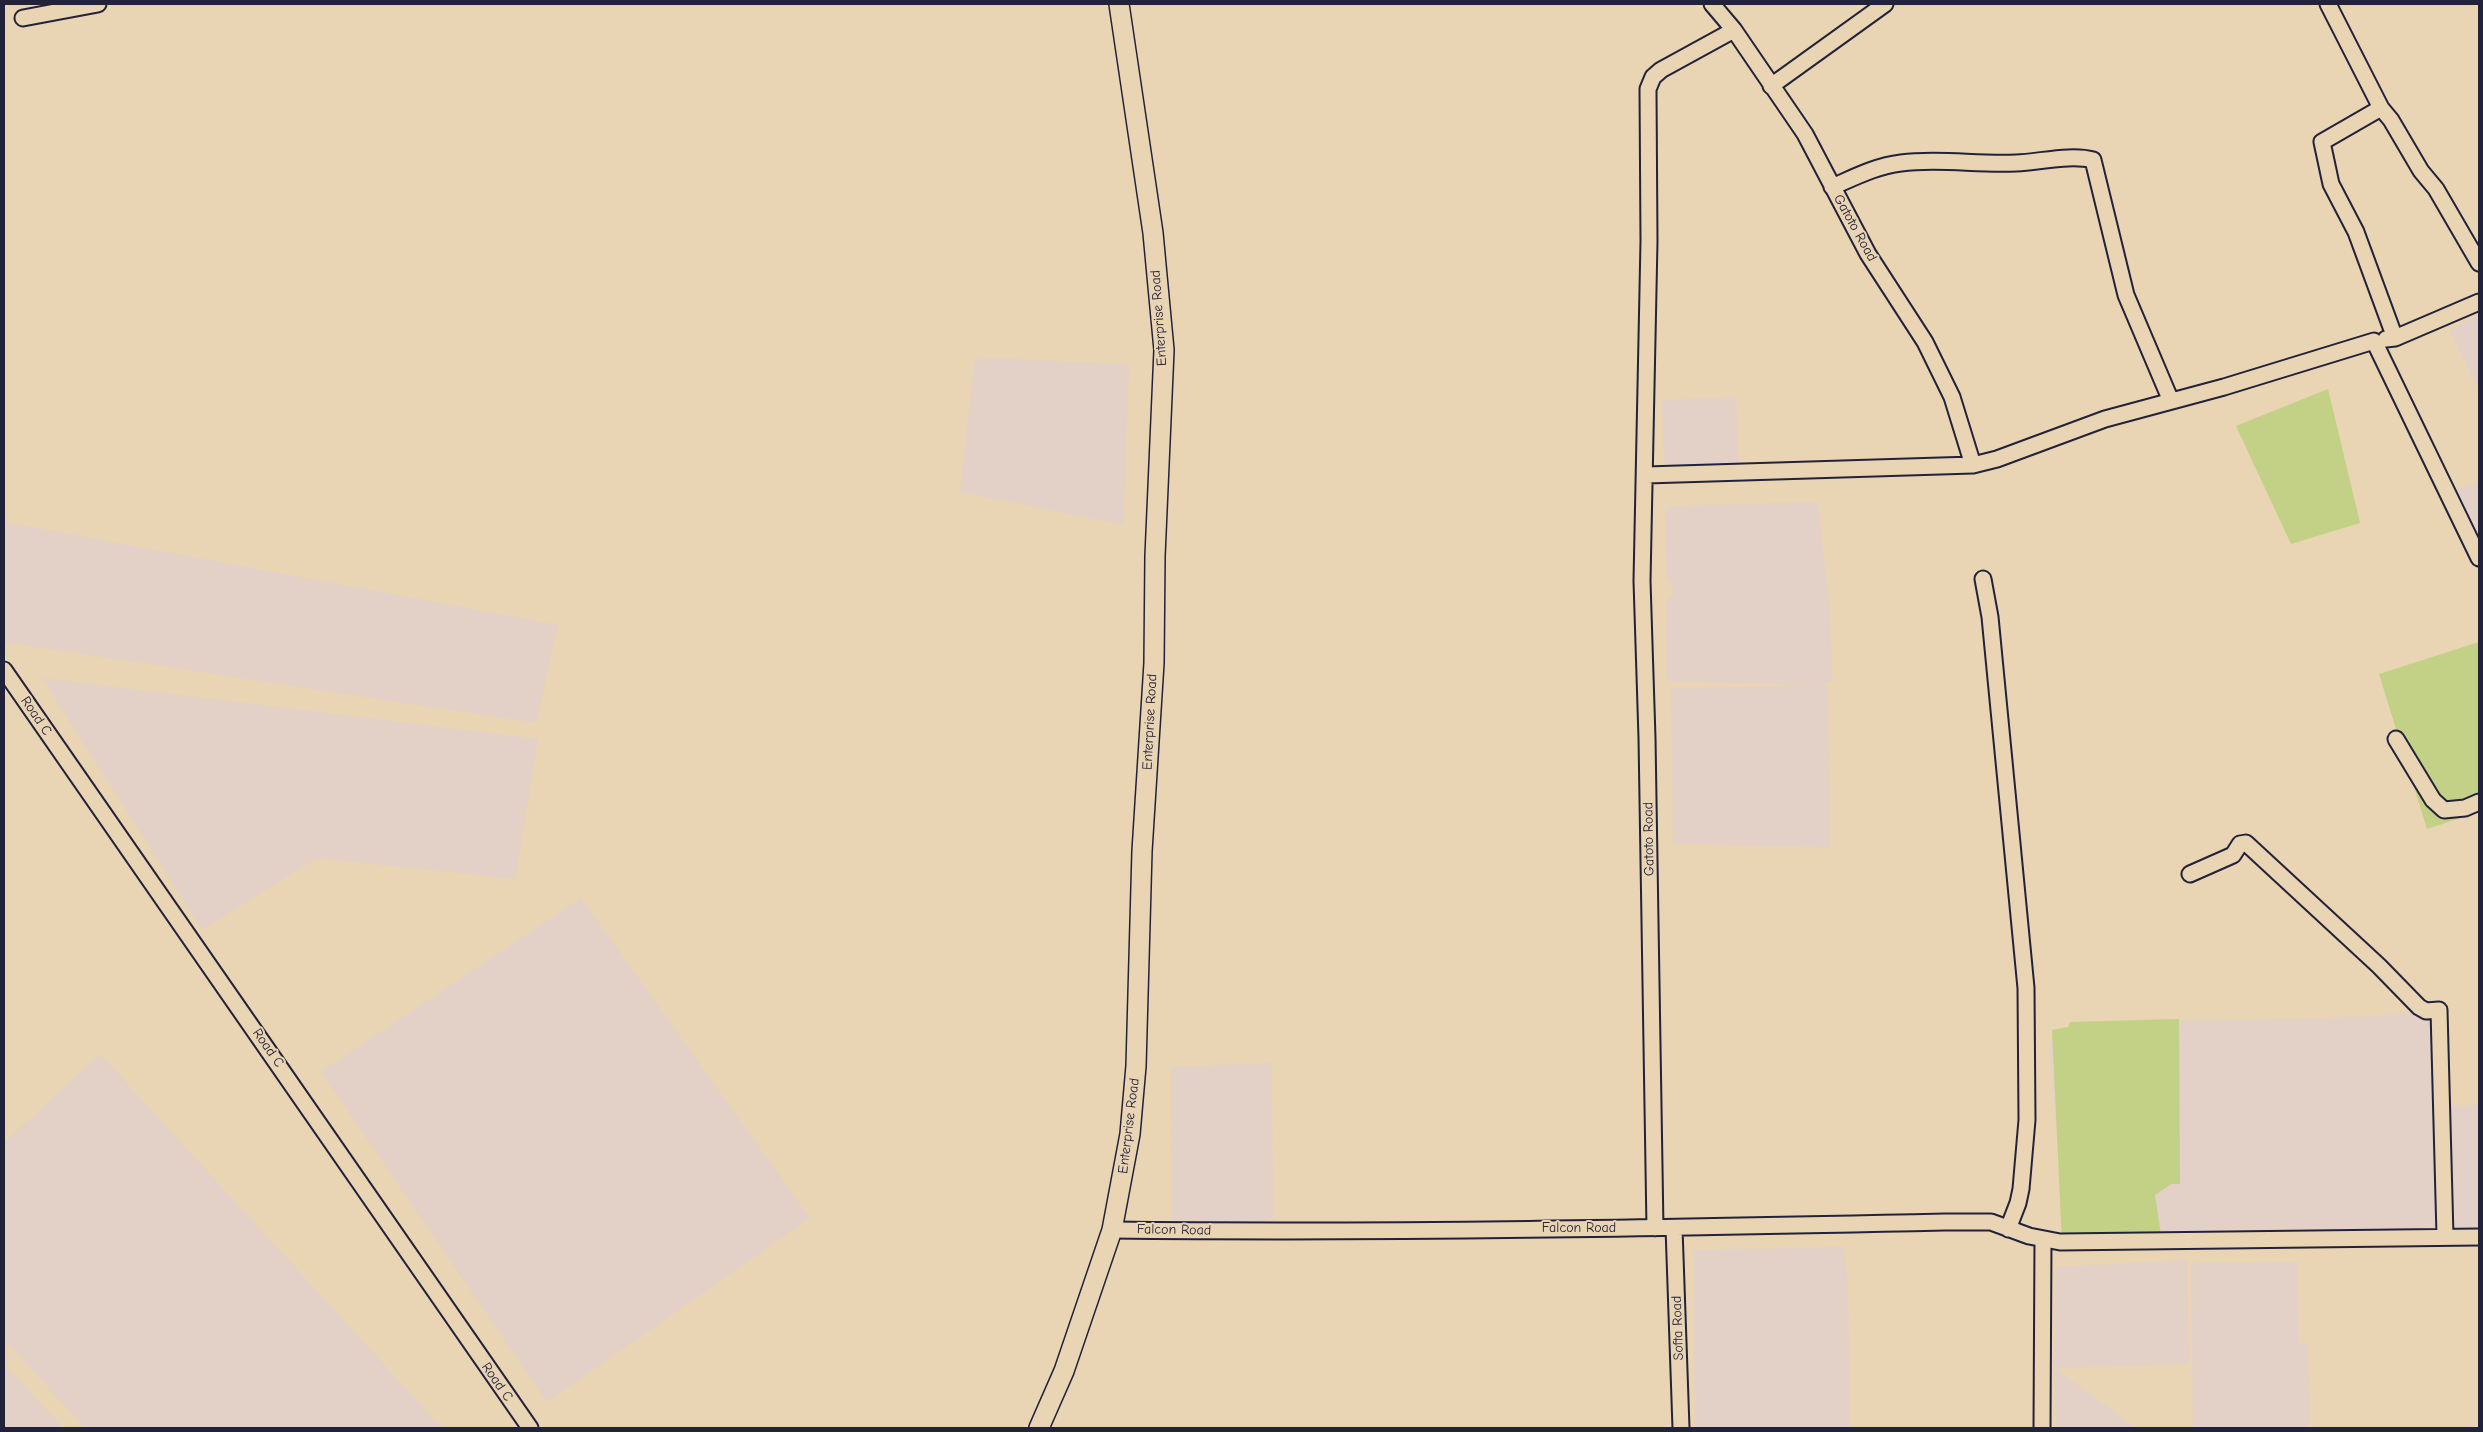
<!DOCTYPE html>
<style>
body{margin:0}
#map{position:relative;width:2483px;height:1432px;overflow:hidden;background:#e9d4b3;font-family:"Comic Neue",sans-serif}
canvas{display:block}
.frame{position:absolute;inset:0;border:5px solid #22223b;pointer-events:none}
</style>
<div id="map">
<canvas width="2483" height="1432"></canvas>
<div class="frame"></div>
</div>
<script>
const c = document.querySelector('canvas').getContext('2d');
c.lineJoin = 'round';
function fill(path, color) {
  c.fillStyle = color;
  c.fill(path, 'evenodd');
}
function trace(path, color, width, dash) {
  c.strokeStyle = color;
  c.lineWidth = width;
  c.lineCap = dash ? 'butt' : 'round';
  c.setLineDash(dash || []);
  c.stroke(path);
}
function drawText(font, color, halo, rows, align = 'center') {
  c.font = font + ' "Comic Neue",sans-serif';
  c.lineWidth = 4;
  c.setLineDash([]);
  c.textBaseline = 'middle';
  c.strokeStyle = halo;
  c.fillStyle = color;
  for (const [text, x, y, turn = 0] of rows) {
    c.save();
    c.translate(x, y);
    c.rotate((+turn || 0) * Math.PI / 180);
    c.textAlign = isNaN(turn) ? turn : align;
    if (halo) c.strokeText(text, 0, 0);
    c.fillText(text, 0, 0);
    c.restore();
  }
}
fill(new Path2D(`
 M2479,315V391L2449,330Z
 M975,357L1129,365L1123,525L960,492Z
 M1736,397L1739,472H1675L1664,460L1662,400Z
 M2479,481V545L2452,491Z
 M1818,502L1830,616L1832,681L1819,685L1667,681L1666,603L1672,596V584L1666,577L1665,513L1671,506Z
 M4,522L558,625L536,723L4,642Z
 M42,678L538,739L515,879L317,858L202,930Z
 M1828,685L1829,847L1673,844L1671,688Z
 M581,898L810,1218L547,1402L321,1072Z
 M2391,1013L2441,1014L2446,1232L2066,1236L2049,1044L2068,1027L2070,1022L2246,1020L2385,1016Z
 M100,1054L442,1428H85L4,1339V1143Z
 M1272,1063L1273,1223L1172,1220L1171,1067Z
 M2479,1105V1232H2447L2445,1106Z
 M1843,1247L1848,1284L1850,1428H1695L1693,1250Z
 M2187,1260L2189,1364L2055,1368L2136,1428H2057L2054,1368L2056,1267Z
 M2298,1262L2299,1343H2308L2309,1428H2193L2191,1263Z
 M4,1364L24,1385L63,1428H4Z`), '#e3d0c7');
fill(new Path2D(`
 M2328,389L2360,523L2291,544L2236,426Z
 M2479,642V812L2427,829L2379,674Z
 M2179,1019L2180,1184H2171L2155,1195L2161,1235L2062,1242L2052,1030L2068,1027L2070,1022Z`), '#c2d185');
const minor = new Path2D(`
 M1712,4L1734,30L1805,134L1868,254L1925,342L1952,397L1973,465
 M2328,4L2381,108L2391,120L2421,171L2436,189L2479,263
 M23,18L98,4
 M1771,86L1885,4
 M2381,108L2322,142L2331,184L2356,232L2395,338
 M1832,187C1855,177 1876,166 1901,163C1938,158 1978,165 2016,163C2040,162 2071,154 2093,160L2126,295L2171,401
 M2386,339L2395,338L2479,302
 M1646,475L1973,465L1997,459L2105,419L2224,387L2374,341L2479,558
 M1983,579L1990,617L2026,988L2027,1120L2021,1189L2018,1203L2008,1229
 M4,670L530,1428
 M2396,739L2433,800L2444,810L2465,808L2479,802
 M2190,874L2233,855L2240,844L2246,843L2379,966L2419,1007L2426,1011L2439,1010L2445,1236
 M1655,1228L1647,738L1642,581L1649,241L1648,89L1653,77L1661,70L1734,30
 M1674,1228L1681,1428
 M1112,1230C1390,1233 1667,1228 1945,1222H1991L2029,1236L2060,1242L2479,1237
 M2042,1428L2043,1240`);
const major = new Path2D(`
 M1039,1428L1064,1371L1112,1230L1130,1134L1136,1066L1142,851L1154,663L1155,556L1164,350L1153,233L1119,4`);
trace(minor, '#22223b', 19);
trace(major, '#22223b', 22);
trace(minor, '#e9d4b3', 15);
trace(major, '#e9d4b3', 19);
drawText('14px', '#22223b', '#e9d4b3', [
 ["Gatoto Road",1855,228,61],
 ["Enterprise Road",1159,318,-94],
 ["Road C",36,716,56],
 ["Enterprise Road",1150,722,-87],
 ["Gatoto Road",1649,839,-91],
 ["Road C",268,1048,55],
 ["Enterprise Road",1129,1126,-83],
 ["Falcon Road",1579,1228],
 ["Falcon Road",1174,1230,1],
 ["Softa Road",1678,1328,-92],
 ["Road C",497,1382,55]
]);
</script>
